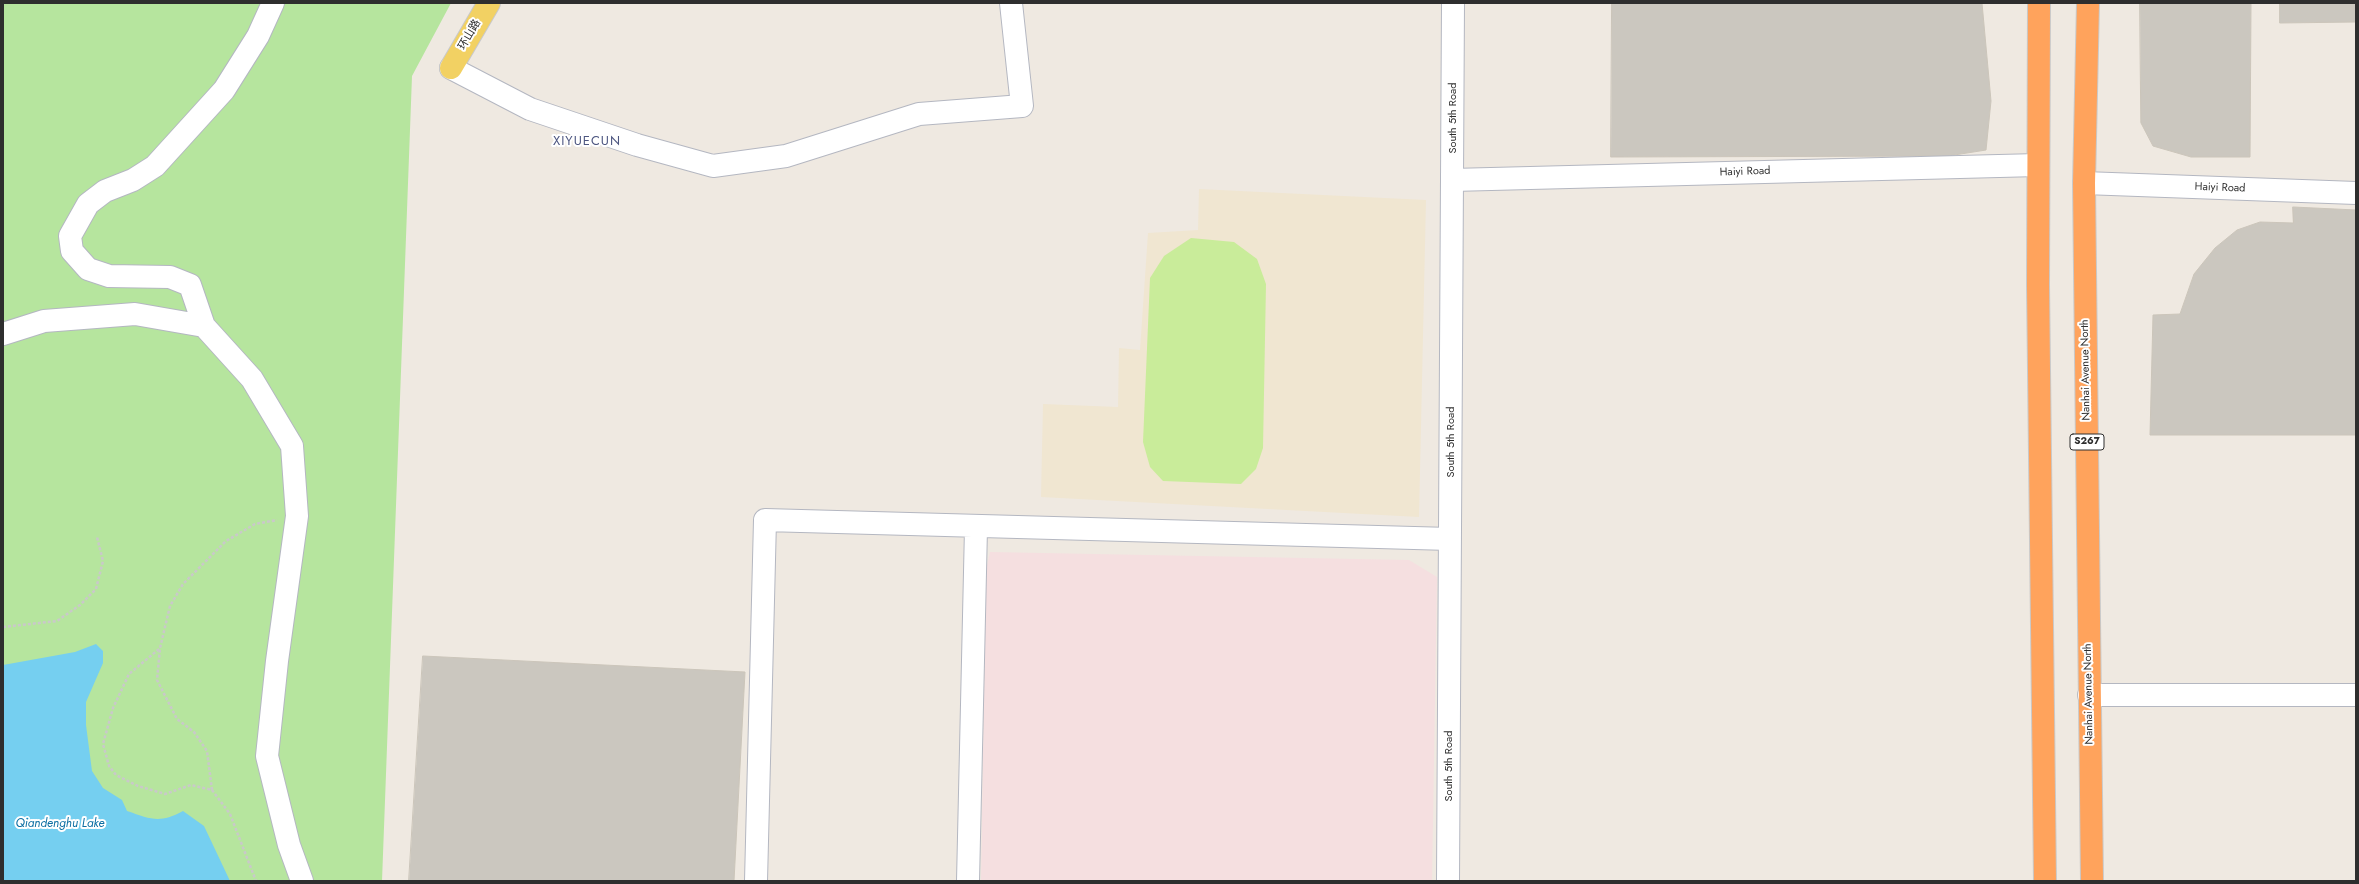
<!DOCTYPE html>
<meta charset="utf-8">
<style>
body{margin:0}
#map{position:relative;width:2359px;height:884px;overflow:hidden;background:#efe9e1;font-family:Jost,sans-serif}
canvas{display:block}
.frame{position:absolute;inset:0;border:4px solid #2e2e2e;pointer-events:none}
</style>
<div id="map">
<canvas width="2359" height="884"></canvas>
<div class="frame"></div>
</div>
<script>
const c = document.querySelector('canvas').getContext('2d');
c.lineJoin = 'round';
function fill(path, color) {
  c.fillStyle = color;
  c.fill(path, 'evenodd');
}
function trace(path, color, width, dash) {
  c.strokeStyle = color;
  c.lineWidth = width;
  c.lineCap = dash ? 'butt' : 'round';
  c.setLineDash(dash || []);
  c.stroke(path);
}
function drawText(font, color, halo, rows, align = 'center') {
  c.font = font + ' Jost,"Noto Sans SC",sans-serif';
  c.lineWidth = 4;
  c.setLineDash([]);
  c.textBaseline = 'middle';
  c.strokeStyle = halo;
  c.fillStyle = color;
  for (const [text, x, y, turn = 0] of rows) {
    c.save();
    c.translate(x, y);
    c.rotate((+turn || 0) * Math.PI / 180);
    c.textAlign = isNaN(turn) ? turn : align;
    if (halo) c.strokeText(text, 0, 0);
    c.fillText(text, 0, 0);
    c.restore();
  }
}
fill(new Path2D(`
 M1199,189L1426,200L1419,517L1041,497L1043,404L1118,407L1119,348L1140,350L1148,233L1198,230Z`), '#f0e6d1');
fill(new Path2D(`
 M990,552L1409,560L1437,577L1432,881H981L986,569Z`), '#f5dfe0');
fill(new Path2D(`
 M3,3H451L412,76L382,881H3Z`), '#b6e59e');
fill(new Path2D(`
 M1191,238L1234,242L1257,259L1266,284L1263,448L1256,469L1241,484L1163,481L1150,467L1143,442L1150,278L1164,256Z`), '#c9ec9a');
fill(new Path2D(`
 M96,644L103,651V663L86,702V725L92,771L103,788L122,800L127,811C151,819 159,824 183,811L204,826L230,881H3V665L75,652Z`), '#75cff0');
const building = new Path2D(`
 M1612,3H1982L1991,101L1986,150L1948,156L1611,157Z
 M2140,3H2251L2250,157H2191L2153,146L2141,123Z
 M2280,3H2356V22L2280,23Z
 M2293,207L2356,210V435H2150L2153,315L2180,314L2194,274L2215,248L2237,230L2260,222L2293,223Z
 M423,656L745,672L734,881H409Z`);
fill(building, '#cbc7bf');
trace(building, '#cbc5ba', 1);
const minor = new Path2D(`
 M451,68L530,109L637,145L713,166L786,156L919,114L1022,106L1011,3
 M1452,180L2038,165
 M2084,183L2356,193
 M204,326L190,285L170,277L109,276L88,269L72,251L70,236L88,204L105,191L133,180L155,166L224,90L258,36L273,3
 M3,334L44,321L135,314L204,326L252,379L292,446L297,516L277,661L267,756L289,845L302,881
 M2089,695H2356
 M756,881L765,520L1450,539
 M968,881L976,528
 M1448,881L1453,3`);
const major = new Path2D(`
 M451,68L489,3`);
const highway = new Path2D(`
 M2039,3L2038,285L2045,881
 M2088,3L2084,183L2092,881`);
trace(minor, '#b4b7c1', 24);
trace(major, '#c9c9c9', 24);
trace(highway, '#c9c9c9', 24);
trace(new Path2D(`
 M3,627L57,621L80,605L96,589L103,561L97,537
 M159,649L129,674L113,708L103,744L109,766L116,775L138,786L165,794L191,785L212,790L230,814L256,881
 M212,790L207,751L194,732L177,719L157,680L160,648L170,606L183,584L226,541L255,524L277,520`), '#c9c9c9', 2.5, [3, 2]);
trace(minor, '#fff', 22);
trace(major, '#f2d163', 22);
trace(highway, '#ffa35c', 22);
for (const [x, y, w] of [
 [2087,442,34]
]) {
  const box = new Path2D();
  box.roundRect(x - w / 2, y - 8, w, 16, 3);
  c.fillStyle = '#fff';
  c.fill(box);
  trace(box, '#2e2e2e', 1);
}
drawText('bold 10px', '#2e2e2e', null, [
 ["S267",2087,442]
]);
drawText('11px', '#2e2e2e', '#fff', [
 ["环山路",470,35,-60],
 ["South 5th Road",1453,118,-90],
 ["Haiyi Road",1745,172,-2],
 ["Haiyi Road",2220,188,2],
 ["Nanhai Avenue North",2086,370,-91],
 ["South 5th Road",1451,442,-90],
 ["Nanhai Avenue North",2089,694,-91],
 ["South 5th Road",1449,766,-90]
]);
drawText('italic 12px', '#0d6fa3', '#fff', [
 ["Qiandenghu Lake",60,824]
]);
c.letterSpacing = '1px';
drawText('13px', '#4d5680', '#fff', [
 ["XIYUECUN",587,142]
]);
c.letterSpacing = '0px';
</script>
